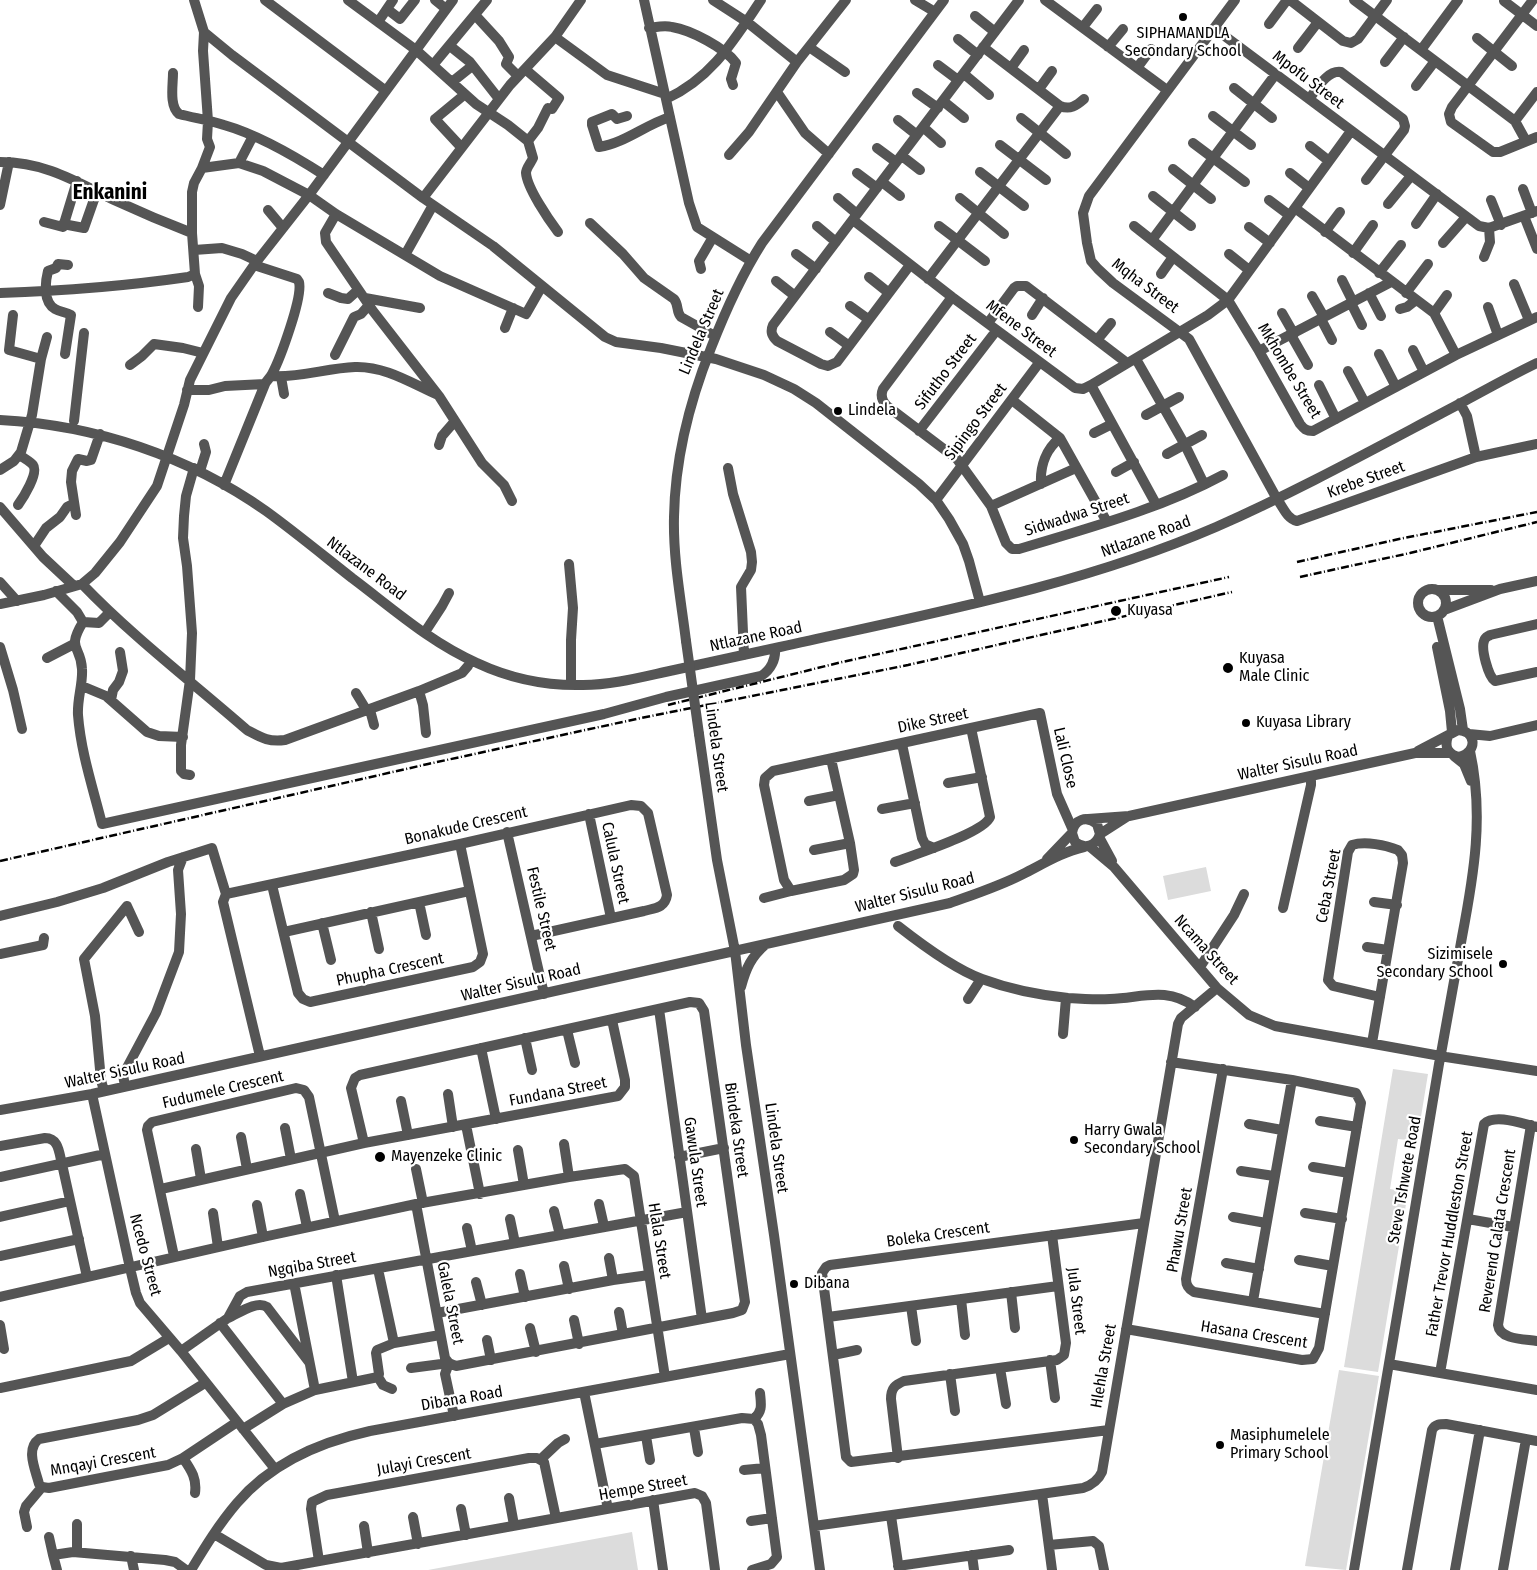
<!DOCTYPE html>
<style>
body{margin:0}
canvas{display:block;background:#fff}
</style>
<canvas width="1537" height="1570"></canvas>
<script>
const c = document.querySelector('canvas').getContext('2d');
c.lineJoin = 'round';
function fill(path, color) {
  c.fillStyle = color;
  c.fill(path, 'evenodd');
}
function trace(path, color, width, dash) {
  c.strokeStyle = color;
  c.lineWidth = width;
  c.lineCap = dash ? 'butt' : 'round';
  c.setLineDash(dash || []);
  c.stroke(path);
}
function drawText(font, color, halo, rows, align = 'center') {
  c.font = font + ' "Fira Sans Condensed",sans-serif';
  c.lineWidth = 4.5;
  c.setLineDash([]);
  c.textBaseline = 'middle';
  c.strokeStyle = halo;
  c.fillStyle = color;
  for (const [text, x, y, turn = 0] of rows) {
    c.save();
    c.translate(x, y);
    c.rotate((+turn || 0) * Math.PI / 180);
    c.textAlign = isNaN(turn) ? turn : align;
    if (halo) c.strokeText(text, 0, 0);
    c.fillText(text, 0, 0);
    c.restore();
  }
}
fill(new Path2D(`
 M1206,867L1211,891L1168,900L1163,876Z
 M1393,1069L1428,1074L1417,1141L1398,1139L1390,1189L1408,1192L1378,1372L1344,1367Z
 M1339,1370L1379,1376L1346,1570L1305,1566Z
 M632,1532L638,1570H428Z`), '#dcdcdc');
trace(new Path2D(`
 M194,0L204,32L232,55L423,198L493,246L605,337L616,342L661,348L716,359L764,375L794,389L816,403L919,484L936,500L949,519L963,544L969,561L980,602
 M265,0L386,91
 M348,0L416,50L476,104L508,125L528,141L533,158C531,163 526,168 526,173C527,188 549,220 558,232
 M435,0L446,9
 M644,0L689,203L697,227L751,261
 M713,0L747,22L797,62L846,0
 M915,0L935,12
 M1045,0L1167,90
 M1235,0L1089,196L1083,213L1087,243L1091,261L1098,269L1113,283L1189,339L1277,499C1283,507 1287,519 1297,521L1476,457L1537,444
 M1290,0L1343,41L1351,43L1358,39L1387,0
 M1354,0L1515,121L1526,141
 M1533,0L1452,107L1449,114L1451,122L1493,152H1500L1537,137
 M1504,1L1537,26
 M387,9L400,19L415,0
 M476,16L499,41L509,57L506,64L518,76
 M975,16L995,32
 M378,22L393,0
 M1269,24L1287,0
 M1083,27L1097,9
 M649,28C657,27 664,25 672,27C691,30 725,48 736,63L731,79L733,85
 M1214,28L1479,226L1489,228L1537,211
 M555,37L607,75L665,94
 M1477,38L1512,66
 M958,39L978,55
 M450,46L470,62L499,99
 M809,47L845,72
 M983,47L1060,106C1070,110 1076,106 1084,99
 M1108,47L1123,29
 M1298,48L1318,22
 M1421,50L1458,0
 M1385,62L1404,37
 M433,65L487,0
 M938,65L958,80
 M1011,68L1024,50
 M1137,68L1151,49
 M525,69L559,98L552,109L548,108L538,128L528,141
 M173,73C173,85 169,106 179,114C194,118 209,120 224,125C259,135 293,155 324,175
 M964,74L989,95
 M452,82L472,66
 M1416,86L1435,61
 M1234,88L1272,118
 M1039,89L1052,71
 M777,92L805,133L829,154
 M917,93L938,108
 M666,99C712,78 734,40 761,0
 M1309,99C1317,89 1327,70 1341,72L1403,119L1405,126L1404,130L1366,180
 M943,101L964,118
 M627,116L617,119L612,114L592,122V125L599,147C625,143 645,125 670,117
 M1213,116L1251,145
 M1021,118L1066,154
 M898,120L917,135
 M1515,121L1537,92
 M923,127L941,143
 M1193,143L1245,182
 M1000,145L1046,180
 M1310,146L1329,161
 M461,147L435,119L464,95
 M877,148L896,162
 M729,155L749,132L797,62
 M902,156L920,170
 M0,162C45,162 75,181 114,200C140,212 166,223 192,233
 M239,163L253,136
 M202,168L239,163L263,171L309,195L336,214L440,276L526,314L542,286
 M1173,169L1211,199
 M980,172L1024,206
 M857,173L877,188
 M1290,173L1309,188
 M882,182L900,196
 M1523,189L1532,213
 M1153,196L1191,226
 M423,198L510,85L555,37L581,0
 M838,198L857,214
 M960,198L1004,234
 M1269,200L1289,215
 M1491,200L1501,225
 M1388,204L1411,176
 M0,205L9,162
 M1295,208L1434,313L1456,355
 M268,210L283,228
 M336,214L325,233L326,242L373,311L439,396L482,463L504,485L512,501
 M1524,216L1537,249
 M853,220L952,297L1075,388L1083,389L1091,385L1208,315L1228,300L1351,131
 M44,222L63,227L77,181
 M590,223L623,254L644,278L674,299C679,305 676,312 681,317L715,336
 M63,224L84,228L97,191
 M1416,224L1437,194
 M817,226L836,242
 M939,226L985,261
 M1134,226L1228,300L1259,351L1300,424C1304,429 1306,431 1313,431L1456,355L1537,317
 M1249,227L1270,243
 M1325,232L1340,212
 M1152,240L1275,75
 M1443,243L1466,217
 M194,250L222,248L242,254L257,261
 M1353,253L1373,225
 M796,254L816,269
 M1229,254L1249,270
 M405,255L433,205
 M1484,257L1490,242L1489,228
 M910,265L837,362L828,366L821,364L777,341C772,336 770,332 773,325L1019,0
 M701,269L699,261L713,237
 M1379,273L1401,245
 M195,274L199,286L198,307
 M1161,274L1173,257
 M869,277L889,293
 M928,279L1060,106
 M1342,280L1353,302
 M776,281L795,296
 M1514,284L1529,320
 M0,293C63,291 126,286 188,277L195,274L192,233V192L194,183L202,168L210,147L207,139L208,121L203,51L204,32
 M328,293L341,298L348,299L358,290
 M1369,293L1381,316
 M1406,293L1428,264
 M1312,296L1324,317
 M952,297L883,389C880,396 882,401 887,406L957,459L991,506L1006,543L1012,549H1019C1088,528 1160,509 1223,475
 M365,298L420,308
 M1351,303L1362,325
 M850,306L868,319
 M1488,307L1498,335
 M1400,309L1407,307L1416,300
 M1282,313L1294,334
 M1434,313L1447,295
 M13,315L9,350L41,359
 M1032,315L1043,298
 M1321,319L1332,340
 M988,323L1014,288L1017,286H1026L1127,363
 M505,328L513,308
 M830,332L848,345
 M1291,335L1308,365
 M1097,340L1111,323
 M1413,350L1424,372
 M1259,351L1391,282
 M65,354L71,315C66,312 60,312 55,309C43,302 45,283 48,271L56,268L58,264L68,265
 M1379,354L1396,387
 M335,355L354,317L361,314L369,305
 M1136,359L1185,445L1204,484
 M130,365L142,356L154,344L183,348L203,353
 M1348,371L1365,403
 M271,376C299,378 327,368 355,367C385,366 411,383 438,395
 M281,377L284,394
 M1091,385L1156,504
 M1319,385L1336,419
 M187,390H209L225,386L265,384
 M1012,400L1060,438L1107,522
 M1460,403L1467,416L1476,457
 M1146,415L1179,397
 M0,420C95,425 188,456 266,511C295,532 324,556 352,578C392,608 431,643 477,663C509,678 546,686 583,685C610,685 638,678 665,672C703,664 742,655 780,647C927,614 1077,587 1216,527C1300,490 1381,445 1463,402C1487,389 1512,375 1537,363
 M74,421L84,333
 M919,431L996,331
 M1094,433L1112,424
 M439,445L442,436L455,421
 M1167,454L1202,435
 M728,468L733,494L751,552L752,562L751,570L741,587L744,655
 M0,470L14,461L21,452L32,415L41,359L47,337
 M200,471L206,452L204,444
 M1116,472L1134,462
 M1041,484C1040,466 1046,449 1060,438
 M224,485L265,384C267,380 270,378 272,374C280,359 303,297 299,282L297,279L254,265
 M936,500L1039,363
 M18,505C23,498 39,473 33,465C30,461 23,458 20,455
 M991,506L1076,468
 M0,507L43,557L74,586
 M76,515L71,482L72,471L78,459L87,461L91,460L100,434
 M34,546L46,528L60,517L67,507L73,504
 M569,564L573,608L571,640V685
 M0,582L17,601
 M82,584C133,637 192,682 247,730C262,738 268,742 285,740L419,691
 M1418 603a14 14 0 1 1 28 0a14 14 0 1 1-28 0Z
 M1437,590H1491
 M56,591L77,612L83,622
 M0,604L44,595L82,584L95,573L120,542L157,486L184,405L190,380L231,298L254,265L309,195L453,0
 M1444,610L1500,589L1537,581
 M110,612L99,623L83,622C66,650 81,645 82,669C83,684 77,699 78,715C81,753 93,788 102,824L604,714L666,697L761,676C771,670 776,659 775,648
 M1437,616L1460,709L1463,730
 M1537,624L1490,635C1487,637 1485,637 1484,641C1481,649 1488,676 1495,681L1537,672
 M425,632L442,606L449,593
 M686,641C681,600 673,559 674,517C675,458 689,403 711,348C725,312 741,276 762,243L944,0
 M0,647L13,690L22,729
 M1437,647L1450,711L1452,732
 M47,658L74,644
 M82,686L106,696L147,732L159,736L183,737
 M356,693L367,711
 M111,700L113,690L119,682L123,671L120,652
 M370,710L374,725
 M426,733L423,705L419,691L462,673L468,666
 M699,734L717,860L735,951L746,1045L774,1235L820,1570
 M1469,734L1490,736L1537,725
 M902,744L922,838L925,844L934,848
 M1418,751L1458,730C1476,731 1478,751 1460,757C1448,755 1444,747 1448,736
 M1454,756L1464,764L1471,781
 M190,775L184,774L181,771V745L190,680L192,633L187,566L183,538L184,516L186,496L194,468
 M948,783L982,777
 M809,801L839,795
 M882,809L915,803
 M589,814L611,918
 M1088,819L1129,816L1415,753H1450
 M507,832L544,994
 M1100,834L1128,816
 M1099,837L1112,861
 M1089,846L1114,867L1217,988L1249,1015L1275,1026L1446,1057L1537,1071
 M814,850L850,843
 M1047,859L1072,833C1074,819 1087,815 1097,824L1100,834C1096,846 1085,850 1075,842L1072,833
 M895,862C913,855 984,833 990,817L971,728
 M272,885L298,993L303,999L310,1002L473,967L480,962L483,954L460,844
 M791,891L784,880L764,785L765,778L773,771L1040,713L1057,794L1072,828
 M226,894L460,844L631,805L641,806L648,813L667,895C665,908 655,908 644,911L531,936
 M226,894L223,902L260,1056
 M764,898L791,891L844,880L853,874L854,870L850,843L831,759
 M419,902L426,935
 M1374,902L1397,905
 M1283,908L1311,785V776
 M371,912L379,949
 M0,916L57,902L103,888L168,862L212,848L226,894
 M322,923L331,960
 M898,926C921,944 954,969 982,979C1009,989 1039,995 1068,998C1082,999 1096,1000 1110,999C1142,998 1166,986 1195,1007
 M284,932L469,891
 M1367,947L1388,950
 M0,954L43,945L44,938
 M1200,967L1234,915L1244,894
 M741,987C746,968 751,957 766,944
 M968,999L981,979
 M659,1009L702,1319
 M567,1030L575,1063
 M1063,1034L1066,998
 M525,1038L532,1070
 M1372,1043L1403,863L1402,855L1398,850C1386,845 1365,841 1352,845L1348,852L1328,980L1333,986L1380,997
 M481,1048L496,1119
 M1223,1069L1186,1279C1186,1285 1188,1289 1194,1292L1325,1314
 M125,1086L123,1075L156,1013L179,952L181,914L178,870L183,857
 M104,1091L101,1080L95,1016L84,959L127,906L139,932
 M92,1094L130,1268L136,1293L140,1303L181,1351L275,1469
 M448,1094L453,1127
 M401,1101L408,1135
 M0,1110L92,1094L950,903C975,894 1000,886 1023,874C1043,864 1062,852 1084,847
 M1320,1121L1357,1127
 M1249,1124L1282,1130
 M466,1125L480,1194
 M1531,1125L1498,1325C1500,1340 1525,1339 1537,1341
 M285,1128L291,1159
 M241,1137L247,1169
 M364,1143L351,1088L355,1078L360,1075L690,1002L699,1003L704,1011L745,1302L742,1310L733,1313L456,1366L449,1363L445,1358L416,1204
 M564,1144L569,1177
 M0,1146L45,1138C59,1138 59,1153 62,1164L87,1277
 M196,1149L201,1179
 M518,1150L524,1185
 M679,1157L724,1148
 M1313,1167L1349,1173
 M416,1169L423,1203
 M1241,1171L1274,1176
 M0,1177L105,1154
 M161,1189L364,1143L618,1096L625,1087V1080L612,1020
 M300,1194L307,1227
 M599,1204L604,1226
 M257,1205L263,1237
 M554,1211L560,1235
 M213,1213L218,1247
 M1305,1213L1342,1219
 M0,1217L70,1201
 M1233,1217L1266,1223
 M510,1219L515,1243
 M1468,1219L1513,1227
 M467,1228L472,1251
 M0,1256L79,1239
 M174,1256L147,1130L148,1126L152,1122L296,1088L304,1090L309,1097L335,1221
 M609,1258L613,1280
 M1299,1260L1333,1266
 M1226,1263L1259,1269
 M564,1266L569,1289
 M378,1269L394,1343
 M520,1274L525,1297
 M336,1275L353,1382
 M476,1282L482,1305
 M294,1283L315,1390
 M1011,1292L1015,1328
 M0,1297L263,1237L416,1204L569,1177L625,1169L634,1176L665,1377
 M961,1299L965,1335
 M1253,1301L1292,1080
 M911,1306L916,1341
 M619,1312L623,1334
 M437,1313L613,1280L649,1275
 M828,1317L1058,1286
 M228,1318C238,1314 256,1300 267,1307L309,1362
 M574,1320L579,1344
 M220,1323L283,1404
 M0,1325L4,1349
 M530,1328L536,1352
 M1126,1329L1302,1360L1313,1359L1319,1348L1361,1103L1356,1093L1292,1080L1171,1062
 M487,1340L491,1360
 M181,1351L228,1318L240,1296L247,1292L687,1212
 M833,1355L857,1350
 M1050,1360L1055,1398
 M1389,1364L1537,1390
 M411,1368L449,1363L445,1374L454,1416
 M1000,1368L1006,1404
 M1440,1373L1484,1124C1495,1113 1523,1124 1537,1127
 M950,1374L955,1411
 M205,1383L153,1415L138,1420L39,1439C25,1449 36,1471 39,1484L42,1487L49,1488L168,1465L183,1458L237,1422
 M0,1388L131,1361L169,1338
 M392,1389L383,1385L378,1377L379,1374L376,1353L377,1350L394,1343L440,1335
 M584,1392L608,1509
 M754,1419C763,1411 761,1404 760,1393
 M694,1428L698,1452
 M243,1429L283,1404L315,1390L378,1377
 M1109,1430L851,1462L846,1457L822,1273L826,1267L830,1265L1144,1223
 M646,1436L650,1460
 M595,1444L742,1418L754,1419L758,1424L761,1435L777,1557L771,1564L752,1570
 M183,1458C191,1470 197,1478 195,1493
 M898,1458L891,1399C891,1388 895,1385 904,1381L1057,1360L1064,1355L1066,1343L1052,1235
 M541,1459L558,1443L565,1439
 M744,1470L765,1468
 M1042,1494L1052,1570
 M509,1498L514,1525
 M653,1500L663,1570
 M461,1509L466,1535
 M891,1516L899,1570
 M413,1517L418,1544
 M751,1521L772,1518
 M77,1524V1552
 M364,1526L368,1553
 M814,1526L1083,1488C1092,1485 1098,1481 1102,1472L1178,1024L1181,1018L1217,988
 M27,1527L24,1512L26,1506L42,1487
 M214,1534L266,1565L281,1568L695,1493L702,1496L706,1503L715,1570
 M49,1537L53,1555
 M1049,1545L1093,1541L1099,1546L1104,1570
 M972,1555L974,1570
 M131,1556L134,1570
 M319,1561L311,1509L312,1502L327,1495L529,1458H537L544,1462L556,1518
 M898,1566L1009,1550
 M57,1570L53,1555L73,1552L165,1560L175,1562L186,1570
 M191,1570C205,1547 219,1524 237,1503C271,1463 320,1442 370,1431L790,1354
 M1354,1570C1383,1401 1411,1233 1439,1064C1447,1022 1454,980 1462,937C1474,874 1484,815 1470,751
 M1407,1570L1432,1430C1435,1424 1440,1424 1446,1424L1537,1441
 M1455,1570L1480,1430
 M1503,1570L1526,1439`), '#555', 10);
trace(new Path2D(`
 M1297,562L1399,539L1537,512
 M1300,577L1410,553L1537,522
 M668,705L842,662L1229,577
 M0,861L428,764L641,718L908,665L1232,592`), '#000', 2.5, [8, 2.5, 1, 2.5]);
trace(new Path2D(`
 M686,641L699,734`), '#555', 10);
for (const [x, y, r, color] of [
 [1183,17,5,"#000"],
 [838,411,5,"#000"],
 [1116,611,6,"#000"],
 [1228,668,6,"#000"],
 [1246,723,5,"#000"],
 [1503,964,5,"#000"],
 [1074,1140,5,"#000"],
 [380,1157,6,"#000"],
 [794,1284,5,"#000"],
 [1220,1445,5,"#000"]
]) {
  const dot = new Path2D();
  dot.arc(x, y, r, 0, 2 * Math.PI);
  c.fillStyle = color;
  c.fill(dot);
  trace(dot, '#fff', 2);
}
drawText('16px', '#000', '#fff', [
 ["SIPHAMANDLA",1183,34,"center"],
 ["Secondary School",1183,52,"center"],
 ["Lindela",848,411],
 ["Kuyasa",1127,611],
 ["Kuyasa",1239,659],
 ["Male Clinic",1239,677],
 ["Kuyasa Library",1256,723],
 ["Sizimisele",1493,955,"right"],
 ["Secondary School",1493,973,"right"],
 ["Harry Gwala",1084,1131],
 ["Secondary School",1084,1149],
 ["Mayenzeke Clinic",391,1157],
 ["Dibana",804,1284],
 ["Masiphumelele",1230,1436],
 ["Primary School",1230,1454]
], 'left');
drawText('16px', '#000', '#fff', [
 ["Mpofu Street",1308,80,37],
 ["Mqha Street",1145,286,37],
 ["Mfene Street",1021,329,37],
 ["Lindela Street",702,332,-67],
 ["Mkhombe Street",1289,371,59],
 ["Sifutho Street",946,372,-53],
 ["Sipingo Street",976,422,-53],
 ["Krebe Street",1366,480,-20],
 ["Sidwadwa Street",1077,515,-18],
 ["Ntlazane Road",1146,537,-20],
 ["Ntlazane Road",366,569,37],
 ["Ntlazane Road",756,637,-12],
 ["Dike Street",933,721,-12],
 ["Lindela Street",716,747,82],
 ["Lali Close",1065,758,77],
 ["Walter Sisulu Road",1298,763,-12],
 ["Bonakude Crescent",466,826,-13],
 ["Calula Street",615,863,78],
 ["Ceba Street",1329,886,-79],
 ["Walter Sisulu Road",915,893,-14],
 ["Festile Street",541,909,77],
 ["Ncama Street",1206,950,48],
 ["Phupha Crescent",390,970,-12],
 ["Walter Sisulu Road",521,983,-13],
 ["Walter Sisulu Road",125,1071,-12],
 ["Fudumele Crescent",223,1090,-13],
 ["Fundana Street",558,1092,-11],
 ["Bindeka Street",736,1130,82],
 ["Lindela Street",776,1148,82],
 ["Gawula Street",695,1162,82],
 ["Steve Tshwete Road",1405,1180,-80],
 ["Phawu Street",1180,1230,-80],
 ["Reverend Calata Crescent",1498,1231,-81],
 ["Father Trevor Huddleston Street",1450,1234,-80],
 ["Boleka Crescent",938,1235,-8],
 ["Hlala Street",659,1241,81],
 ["Ncedo Street",145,1255,75],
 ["Ngqiba Street",312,1265,-10],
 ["Jula Street",1076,1301,83],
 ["Galela Street",450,1303,79],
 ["Hasana Crescent",1254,1335,9],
 ["Hlehla Street",1104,1366,-80],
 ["Dibana Road",462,1399,-10],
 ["Mnqayi Crescent",103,1462,-10],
 ["Julayi Crescent",424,1462,-10],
 ["Hempe Street",643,1488,-10]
]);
drawText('bold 21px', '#000', '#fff', [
 ["Enkanini",110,193]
]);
</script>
